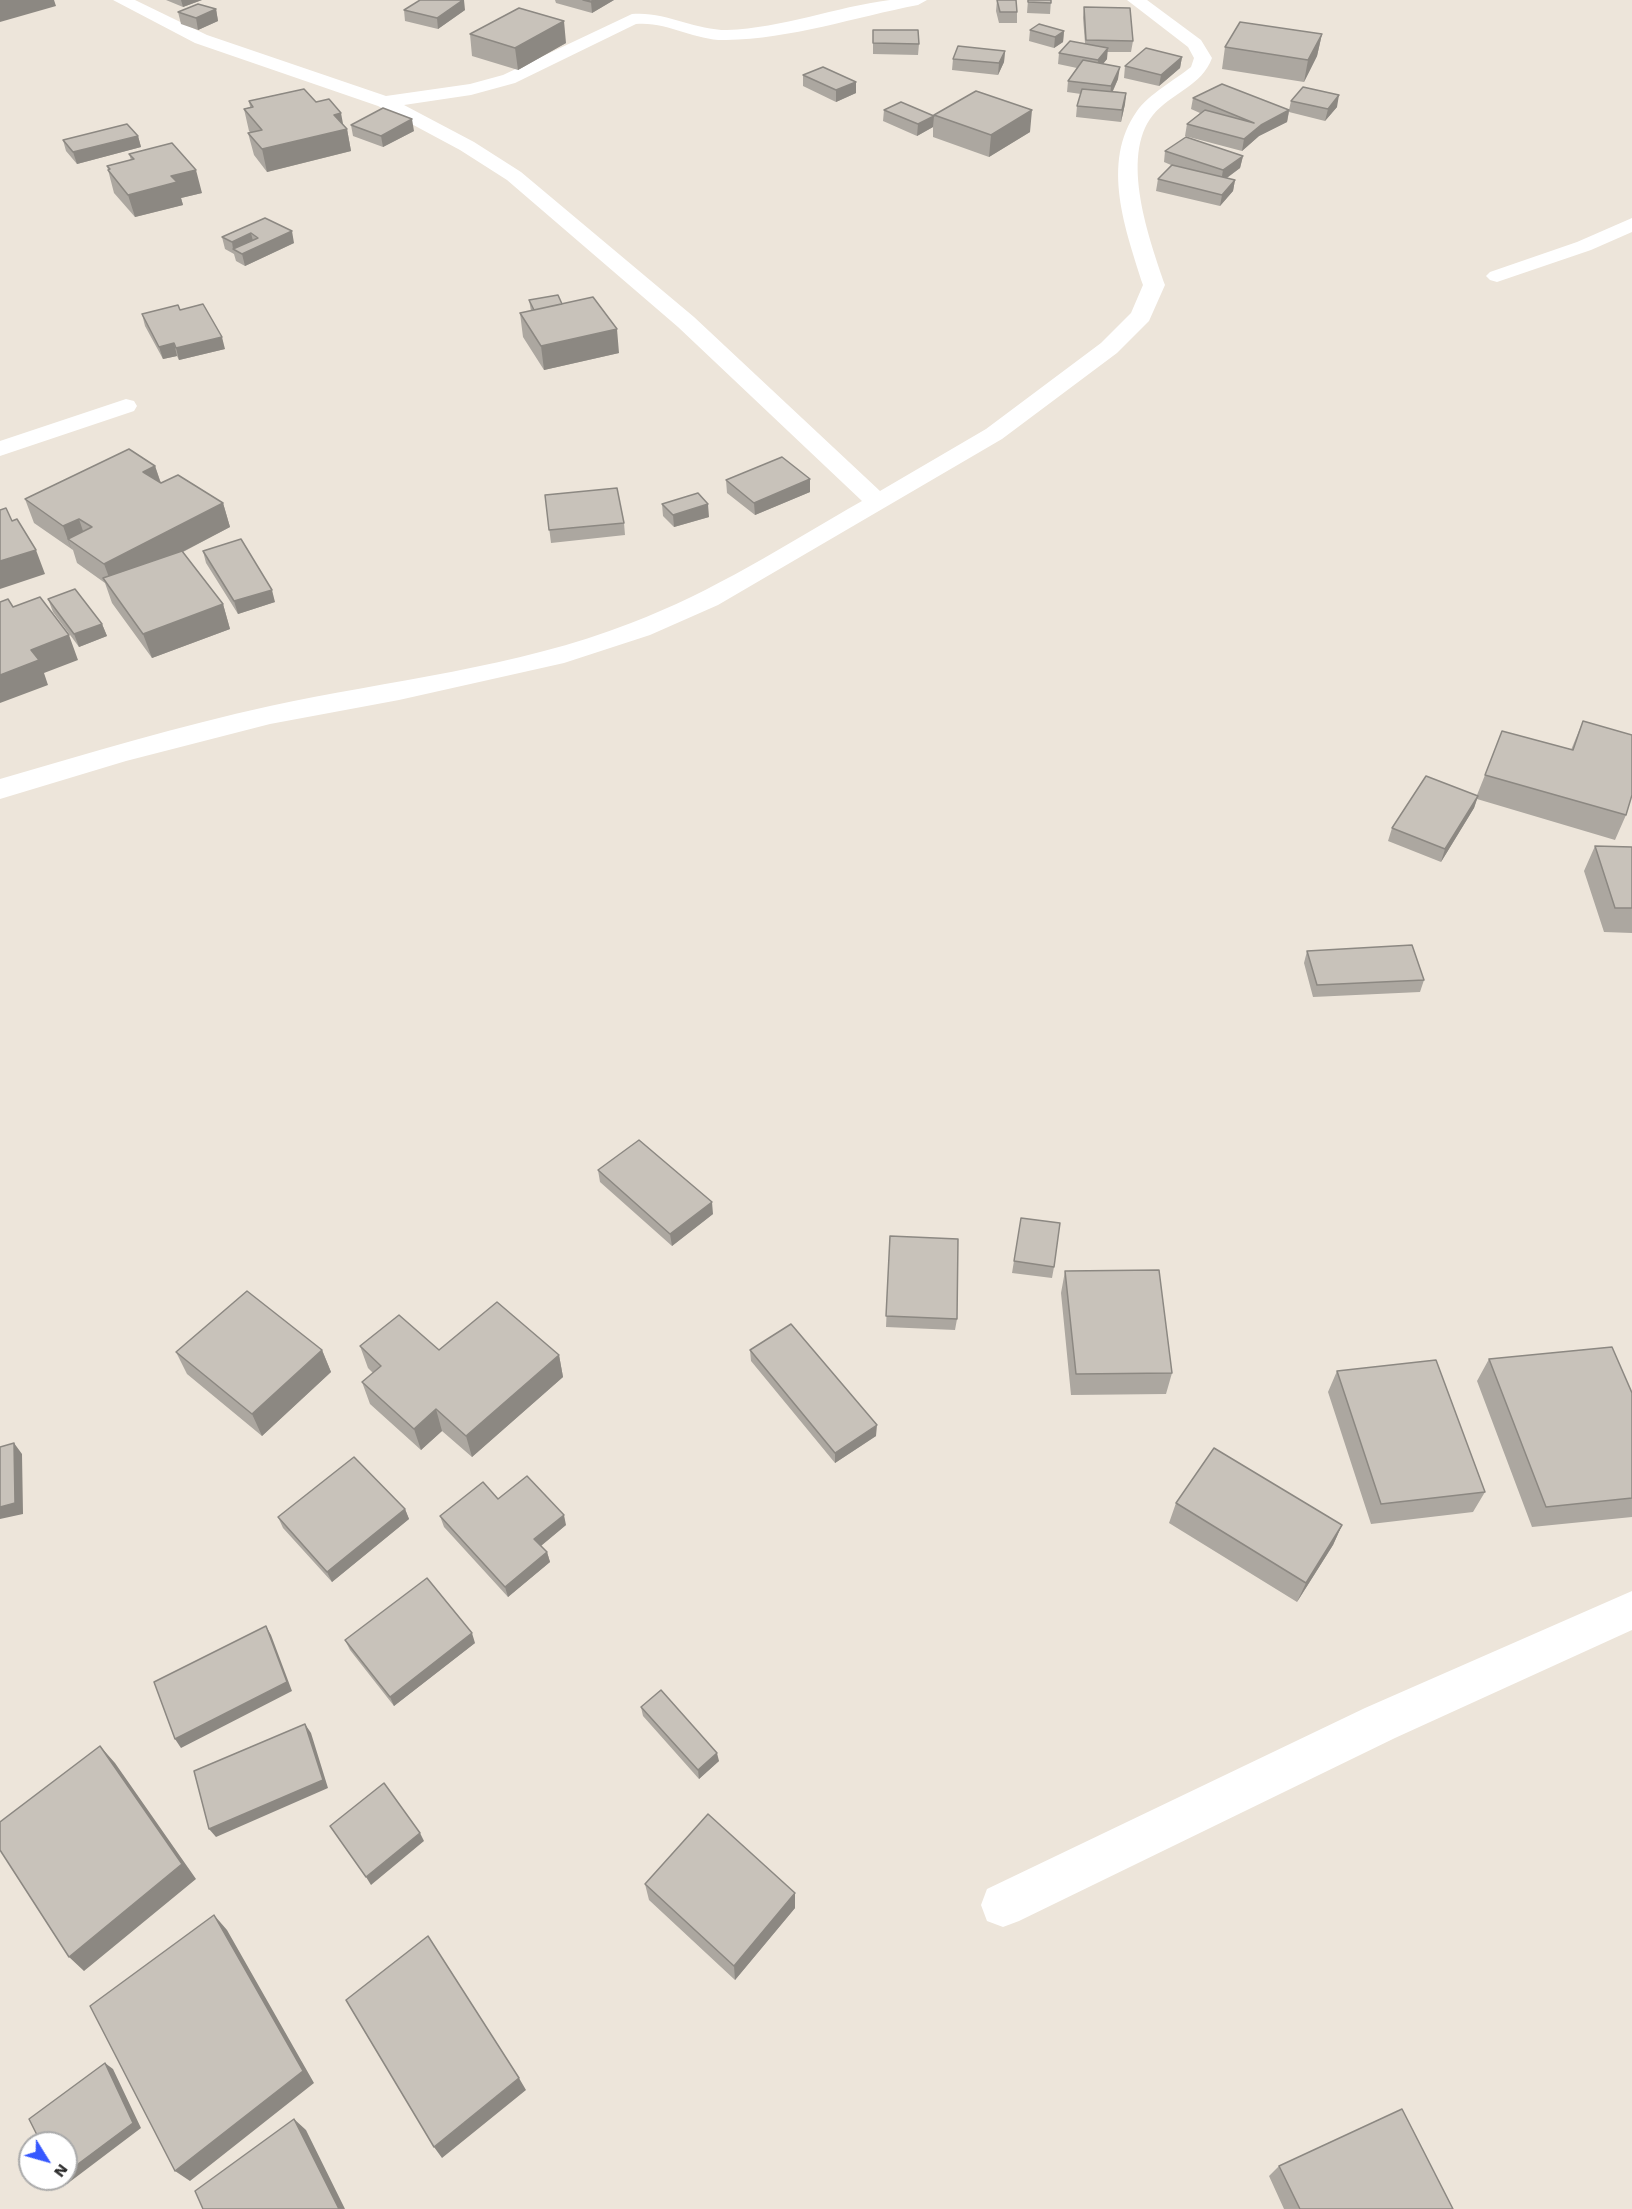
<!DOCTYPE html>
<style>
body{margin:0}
#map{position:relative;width:1632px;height:2209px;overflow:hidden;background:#ede5da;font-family:"Work Sans",sans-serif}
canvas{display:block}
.north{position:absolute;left:18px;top:2131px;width:60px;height:60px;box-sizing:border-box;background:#fff;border:2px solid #aaa;border-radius:50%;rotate:127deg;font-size:16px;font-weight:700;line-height:24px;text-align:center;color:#2a2a2a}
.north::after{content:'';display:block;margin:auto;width:21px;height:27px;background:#3658ff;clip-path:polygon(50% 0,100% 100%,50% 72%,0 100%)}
</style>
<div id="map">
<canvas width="1632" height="2209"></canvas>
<div class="north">N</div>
</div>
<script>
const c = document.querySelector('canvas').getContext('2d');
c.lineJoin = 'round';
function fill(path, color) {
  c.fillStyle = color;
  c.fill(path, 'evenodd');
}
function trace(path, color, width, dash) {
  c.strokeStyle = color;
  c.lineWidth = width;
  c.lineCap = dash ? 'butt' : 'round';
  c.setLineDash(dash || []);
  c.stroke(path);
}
fill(new Path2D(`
 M113,0H135L207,35L386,96L470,84L503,75L632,14C665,11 694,30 727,30C783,28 835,7 890,0C902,0 915,0 927,0L918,5C855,17 791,39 726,40C695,41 667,21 636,24L515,83L471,95L404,105L474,142L521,172L694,317L880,491L986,429L1101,343L1131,313L1143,285C1126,231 1100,163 1137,111C1148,95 1176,79 1191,67L1194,58L1188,47L1127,0H1147L1201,40L1212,58C1202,86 1171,93 1153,115C1119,157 1150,241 1165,285L1149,321L1117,353L1002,439L718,605L650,635L564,663L399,700L270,724L126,761L0,799V779C89,753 179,726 270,706C390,680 516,668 631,623C713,592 787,544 862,501L678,327L507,180L460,150L378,106L195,43Z
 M1632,218V232L1591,250L1497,282L1490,280L1486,276L1490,272L1577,242Z
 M126,399L134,401L137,406L134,411L0,456V441Z
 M1632,1591V1630L1395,1738L1019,1921L1003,1927L987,1921L981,1905L987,1889L1365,1708Z`), '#fff');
fill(new Path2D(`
 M166,0H202L183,7Z
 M555,0H614L592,13L556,3Z
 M997,0L1017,12V23H999L996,11Z
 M1028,0H1051L1050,14L1027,13Z
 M1084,7L1133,41L1131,52H1107V59L1103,64L1118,79L1113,91L1126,93L1125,104L1121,122L1076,117L1077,106L1081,94L1067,92L1068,81L1077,68L1058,64L1059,53L1085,43L1083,18Z
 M216,9L218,21L198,30L181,24L178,12Z
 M404,10H465L438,29L405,21Z
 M873,30L919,44L918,55L873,54Z
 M1030,30L1064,31L1063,42L1054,48L1029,41Z
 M470,34L566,43L518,70L472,56Z
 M1322,34L1317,56L1304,82L1222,69L1225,47Z
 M1005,51L1004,62L998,75L952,70L953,59Z
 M1182,57L1180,68L1159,86L1124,78L1125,66Z
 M803,75L856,82V93L836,102L803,86Z
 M1193,98L1289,110L1291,101L1337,107L1325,121L1289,112L1287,122L1259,136L1242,151L1185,136L1187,124L1200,113L1191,109Z
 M249,101L316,102L347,129L351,151L267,172L254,155L248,133L250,132L249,131L244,109L250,107Z
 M884,110L934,116V115L1030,132L989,157L933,137V127L917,136L883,121Z
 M351,125L414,131L383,147L353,136Z
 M138,136L141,147L77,164L66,151L63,140Z
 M1165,151L1243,156L1240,168L1227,178L1235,180L1233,191L1220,206L1156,191L1158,179L1171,165L1164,162Z
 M129,154L202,193L181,198L183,205L135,217L114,193L107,166L131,160Z
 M265,218L294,243L245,266L236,261L234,254L225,249L222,237Z
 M529,300L562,304L619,353L544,370L523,337L520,313L531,311Z
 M180,310L225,349L179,360L177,356L163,359L145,326L142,314Z
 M155,466L161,483L223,503L230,527L183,552L223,604L230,629L152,658L112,603L105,583L77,563L73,550L34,523L25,499Z
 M810,479V492L755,515L727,493L726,480Z
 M545,495L624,523L625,535L551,543Z
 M662,504L709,517L674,527L663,516Z
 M203,551L275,602L238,614L206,563Z
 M48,599L102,624L107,636L79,647L53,612Z
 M1583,721L1626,815L1615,840L1477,799L1474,808L1441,862L1388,841L1392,828L1477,795L1485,775L1571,750Z
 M1595,846L1632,847V933L1604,932L1584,871Z
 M1307,951L1424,980L1420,992L1313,997L1304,963Z
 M598,1170L713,1214L672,1246L600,1182Z
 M1021,1218L1054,1267L1052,1278L1012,1273Z
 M890,1236L957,1319L955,1330L886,1327Z
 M1065,1271L1172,1373L1166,1394L1071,1395L1061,1293Z
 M360,1346L559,1355L563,1377L472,1457L442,1431L421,1450L370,1404L362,1382L373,1373L368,1368Z
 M322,1350L331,1372L262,1436L187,1374L176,1352Z
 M750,1350L876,1436L835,1463L751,1361Z
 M1489,1359L1632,1393V1517L1532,1527L1477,1381Z
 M1337,1371L1485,1492L1473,1512L1371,1524L1328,1392Z
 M498,1499L566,1525L541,1546L547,1552L550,1562L508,1597L444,1527L440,1516Z
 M1176,1503L1342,1525L1333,1545L1297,1602L1169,1523Z
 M405,1509L409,1519L332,1582L283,1528L278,1517Z
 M345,1640L475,1643L394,1706L350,1650Z
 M641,1707L719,1761L699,1779L643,1716Z
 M645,1884L795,1908L735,1980L649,1900Z
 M1279,2166L1453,2209H1284L1269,2176Z`), '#aca7a0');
fill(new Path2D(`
 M0,0H54L56,6L0,22Z
 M181,0H202L183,7Z
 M463,0H464L465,10L438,29L437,18Z
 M595,0H614L592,13L591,2Z
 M216,9L218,21L198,30L196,18Z
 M564,21L566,43L518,70L515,48Z
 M1064,31L1063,42L1054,48L1055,37Z
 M1322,34L1317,56L1304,82L1308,60Z
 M1108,48L1107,59L1097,71L1098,60Z
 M1005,51L1004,62L998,75L999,63Z
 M1182,57L1180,68L1159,86L1161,75Z
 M1120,67L1118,79L1110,97L1111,86Z
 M856,82V93L836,102V90Z
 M1126,93L1125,104L1121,122L1122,110Z
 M1339,95L1337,107L1325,121L1328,109Z
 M1032,110L1030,132L989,157L991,135Z
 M1289,110L1287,122L1259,136L1242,151L1244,139L1261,125Z
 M341,113L344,129H347L351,151L267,172L262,149L334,115Z
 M934,116L933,127L917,136L918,124Z
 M412,119L414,131L383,147L381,136Z
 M138,136L141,147L77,164L73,152Z
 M1243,156L1240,168L1221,182L1223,170Z
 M196,170L202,193L181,198L183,205L135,217L128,195L171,176Z
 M1235,180L1233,191L1220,206L1222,195Z
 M292,231L294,243L245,266L242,254Z
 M251,233L254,245L233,249L232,242Z
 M617,329L619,353L544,370L541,346Z
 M222,337L225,349L179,360L176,348Z
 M174,343L177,356L163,359L159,347Z
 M155,466L163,490L143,472Z
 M810,479V492L755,515L754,503Z
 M223,503L230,527L113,588L104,564Z
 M708,504L709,517L674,527L673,515Z
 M79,519L87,543L68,539L72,551L63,526Z
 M36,550L45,574L0,589V561Z
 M272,590L275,602L238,614L234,601Z
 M223,604L230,629L152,658L143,634Z
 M102,624L107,636L79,647L74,634Z
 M69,635L78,660L44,673L48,685L0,703V675L31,650Z
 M1478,796L1474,808L1441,862L1445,849Z
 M712,1202L713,1214L672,1246L670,1234Z
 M322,1350L331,1372L262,1436L252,1414Z
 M559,1355L563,1377L472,1457L466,1436Z
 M436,1409L442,1431L421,1450L414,1429Z
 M877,1425L876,1436L835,1463V1453Z
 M14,1443L22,1454L23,1514L0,1519V1507Z
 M405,1509L409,1519L332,1582L327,1572Z
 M564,1515L566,1525L537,1549L534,1539Z
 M1342,1525L1333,1545L1297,1602L1306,1583Z
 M547,1552L550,1562L508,1597L505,1587Z
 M266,1626L271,1635L292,1691L181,1748L175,1739Z
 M472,1633L475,1643L394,1706L390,1697Z
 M305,1724L311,1733L328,1788L216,1837L209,1829Z
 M100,1746L115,1763L196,1879L84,1971L69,1957Z
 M717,1753L719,1761L699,1779L698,1770Z
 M420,1833L424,1841L371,1885L366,1877Z
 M795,1893V1908L735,1980L734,1966Z
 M214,1915L227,1930L314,2083L190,2181L175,2171Z
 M105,2063L113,2069L141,2128L67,2184L58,2179H66V2173Z
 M519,2078L526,2090L442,2158L434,2147Z
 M294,2119L306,2130L345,2209H339Z`), '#8c8882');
const building = new Path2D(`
 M420,0H463L437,18L404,10Z
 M583,0H595L591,2Z
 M997,0H1016L1017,12H1000Z
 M1028,0H1051V3L1028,2Z
 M198,4L216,9L196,18L178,12Z
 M1084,7L1130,8L1133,41L1086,40Z
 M519,8L564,21L515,48L470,34Z
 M1240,22L1322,34L1308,60L1225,47Z
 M1039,24L1064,31L1055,37L1030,30Z
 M873,30H918L919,44L873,43Z
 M1070,41L1108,48L1098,60L1059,53Z
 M958,46L1005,51L999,63L953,59Z
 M1146,48L1182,57L1161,75L1125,66Z
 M1083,60L1120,67L1111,86L1068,81Z
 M823,67L856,82L836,90L803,75Z
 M1222,84L1289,110L1261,125L1244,139L1187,124L1205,110L1254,123L1193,98Z
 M1303,87L1339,95L1328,109L1291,101Z
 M304,89L316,102L329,99L341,113L334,115L347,129L262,149L248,133L262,130L244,109L253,107L249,101Z
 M1082,89L1126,93L1122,110L1077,106Z
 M976,91L1032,110L991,135L934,115Z
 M901,102L934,116L918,124L884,110Z
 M383,108L412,119L381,136L351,125Z
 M127,124L138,136L73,152L63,140Z
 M1186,137L1243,156L1223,170L1165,151Z
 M172,143L196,170L171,176L177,182L128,195L108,170L110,169L107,166L134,159L129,154Z
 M1172,165L1235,180L1222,195L1158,179Z
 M265,218L292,231L242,254L233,249L258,238L251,233L232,242L222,237Z
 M558,295L562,304L534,310L529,300Z
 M593,297L617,329L541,346L520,313Z
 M203,304L222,337L176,348L174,343L159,347L142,314L178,305L180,310Z
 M129,449L155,466L143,472L161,483L178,475L223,503L104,564L68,539L92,527L79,519L63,526L25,499Z
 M782,457L810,479L754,503L726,480Z
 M617,488L624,523L549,530L545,495Z
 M698,493L708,504L673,515L662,504Z
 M6,508L12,521L17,519L36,550L0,561V510Z
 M241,539L272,590L234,601L203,551Z
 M182,551L223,604L143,634L103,578Z
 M75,589L102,624L74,634L48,599Z
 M40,597L69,635L31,650L39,660L0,675V602L8,599L13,607Z
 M1583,721L1632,735V795L1626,815L1485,775L1502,731L1573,750Z
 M1426,776L1478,796L1445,849L1392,828Z
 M1595,846L1632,847V908H1615Z
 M1412,945L1424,980L1317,985L1307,951Z
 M639,1140L712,1202L670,1234L598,1170Z
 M1021,1218L1060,1223L1054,1267L1014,1261Z
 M890,1236L958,1239L957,1319L886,1316Z
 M1159,1270L1172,1373L1076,1374L1065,1271Z
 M247,1291L322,1350L252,1414L176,1352Z
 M497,1302L559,1355L466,1436L436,1409L414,1429L362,1382L381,1366L360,1346L399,1315L439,1350Z
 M791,1324L877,1425L835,1453L750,1350Z
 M1612,1347L1632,1393V1498L1546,1507L1489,1359Z
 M1436,1360L1485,1492L1381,1504L1337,1371Z
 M14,1443L15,1503L0,1507V1447Z
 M1214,1448L1342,1525L1306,1583L1176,1503Z
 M354,1457L405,1509L327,1572L278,1517Z
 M527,1476L564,1515L534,1539L547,1552L505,1587L440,1516L483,1482L498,1499Z
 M427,1578L472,1633L390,1697L345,1640Z
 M266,1626L287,1682L175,1739L154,1682Z
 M661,1690L717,1753L698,1770L641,1707Z
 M305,1724L323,1780L209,1829L194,1771Z
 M100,1746L182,1864L69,1957L0,1850V1822Z
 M384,1783L420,1833L366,1877L330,1826Z
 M708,1814L795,1893L734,1966L645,1884Z
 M214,1915L303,2071L175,2171L90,2006Z
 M428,1936L519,2078L434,2147L346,2000Z
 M105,2063L133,2123L66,2173V2143H41L29,2119Z
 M1402,2109L1453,2209H1300L1279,2166Z
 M294,2119L339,2209H203L195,2191Z`);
fill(building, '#c8c2ba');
trace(building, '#8c8882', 1.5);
</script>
